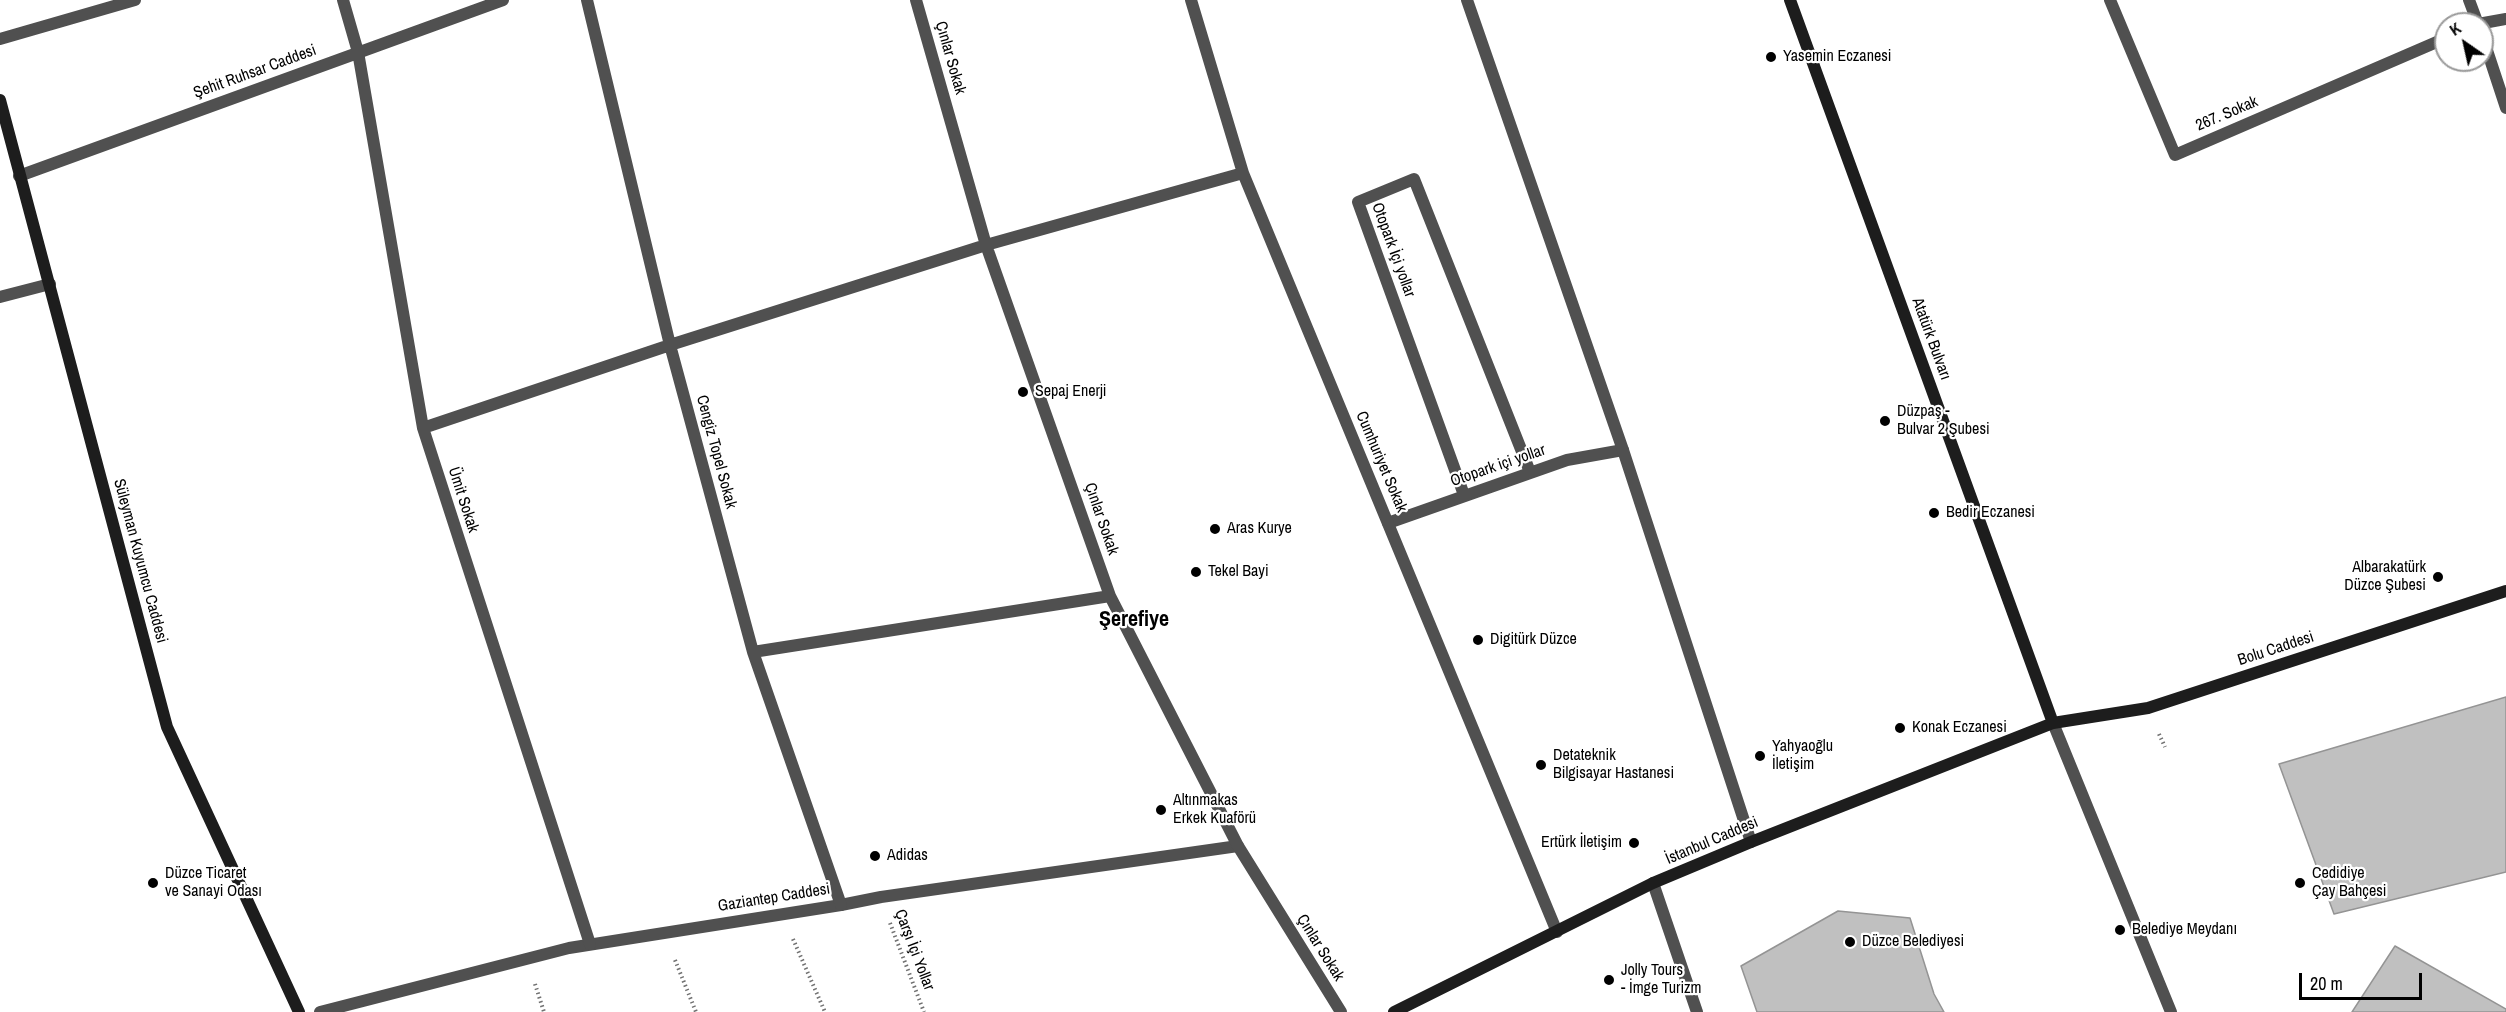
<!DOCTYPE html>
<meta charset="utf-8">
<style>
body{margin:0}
#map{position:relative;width:2506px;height:1012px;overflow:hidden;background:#fff;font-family:"Archivo Narrow",sans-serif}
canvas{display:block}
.north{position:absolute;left:2434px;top:12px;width:60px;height:60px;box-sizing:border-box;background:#fff;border:2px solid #999;border-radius:50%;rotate:326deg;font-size:16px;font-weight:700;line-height:24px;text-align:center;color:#000}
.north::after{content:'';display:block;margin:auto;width:21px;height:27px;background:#000;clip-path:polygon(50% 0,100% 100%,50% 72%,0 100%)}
.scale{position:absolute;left:2299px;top:973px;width:123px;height:27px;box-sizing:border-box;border:3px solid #000;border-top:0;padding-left:8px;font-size:18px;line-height:21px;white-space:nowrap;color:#000;-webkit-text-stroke:4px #fff;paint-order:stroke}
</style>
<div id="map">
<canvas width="2506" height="1012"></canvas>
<div class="north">K</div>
<div class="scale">20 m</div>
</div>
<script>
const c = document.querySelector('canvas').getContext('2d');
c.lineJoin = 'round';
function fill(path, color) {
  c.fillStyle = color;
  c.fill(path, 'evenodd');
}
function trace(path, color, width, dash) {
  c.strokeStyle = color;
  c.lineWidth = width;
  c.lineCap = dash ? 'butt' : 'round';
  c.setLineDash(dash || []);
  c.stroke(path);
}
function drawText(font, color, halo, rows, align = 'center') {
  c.font = font + ' "Archivo Narrow",sans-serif';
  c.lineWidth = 4.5;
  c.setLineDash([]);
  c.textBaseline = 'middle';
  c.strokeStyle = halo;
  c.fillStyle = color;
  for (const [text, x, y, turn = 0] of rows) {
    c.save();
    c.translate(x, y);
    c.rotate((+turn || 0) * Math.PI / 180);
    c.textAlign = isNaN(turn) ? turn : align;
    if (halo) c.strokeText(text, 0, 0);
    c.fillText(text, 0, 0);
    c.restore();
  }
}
const building = new Path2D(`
 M2506,697V872L2334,914L2279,764Z
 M1838,911L1910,918L1934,994L1944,1012H1757L1741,966Z
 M2395,946L2506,1009V1012H2352Z`);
fill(building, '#c0c0c0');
trace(building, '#949494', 1.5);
trace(new Path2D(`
 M2159,734L2165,747
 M890,923L924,1012
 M793,939L825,1012
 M675,960L696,1012
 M535,984L544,1012`), '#727272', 4, [1.5, 3]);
trace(new Path2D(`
 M1464,495L1358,202L1414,179L1530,472
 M1388,523L1567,460L1623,450`), '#505050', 12);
trace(new Path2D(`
 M2053,723L2171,1012
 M320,1012L569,948L841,905L881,897L1238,846`), '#505050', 12);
trace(new Path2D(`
 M343,0L358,52L423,428L590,944
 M587,0L670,345L753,652L841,905
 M916,0L986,245L1110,596L1238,846L1341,1012
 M1191,0L1243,173L1557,932
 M1467,0L1623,450L1751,842
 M2110,0L2175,155L2446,38
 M2469,0L2478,24
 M2478,24L2506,19
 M2482,35L2506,108
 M0,39L135,0
 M19,176L503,0
 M0,297L50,284
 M423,428L670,345L986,245L1243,173
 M753,652L1110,596`), '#505050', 12);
trace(new Path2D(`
 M1653,883L1697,1012`), '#505050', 12);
trace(new Path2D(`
 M1790,0L2053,723
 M0,100L167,727L299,1012
 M1394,1012L1653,883L1751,842L2053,723L2148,708L2506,591`), '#1d1d1d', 12);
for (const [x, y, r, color] of [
 [1771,57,6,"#000"],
 [1023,392,6,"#000"],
 [1885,421,6,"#000"],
 [1934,513,6,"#000"],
 [1215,529,6,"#000"],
 [1196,572,6,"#000"],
 [2438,577,6,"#000"],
 [1478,640,6,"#000"],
 [1900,728,6,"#000"],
 [1760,756,6,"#000"],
 [1541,765,6,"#000"],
 [1161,810,6,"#000"],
 [1634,843,6,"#000"],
 [875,856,6,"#000"],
 [153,883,6,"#000"],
 [2300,883,6,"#000"],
 [2120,930,6,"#000"],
 [1850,942,6,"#000"],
 [1609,980,6,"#000"]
]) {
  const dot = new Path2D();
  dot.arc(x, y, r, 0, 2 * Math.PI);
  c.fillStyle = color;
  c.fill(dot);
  trace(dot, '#fff', 2);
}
drawText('16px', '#000', '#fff', [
 ["Yasemin Eczanesi",1783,57],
 ["Sepaj Enerji",1035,392],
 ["Düzpaş -",1897,412],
 ["Bulvar 2 Şubesi",1897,430],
 ["Bedir Eczanesi",1946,513],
 ["Aras Kurye",1227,529],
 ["Albarakatürk",2426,568,"right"],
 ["Düzce Şubesi",2426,586,"right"],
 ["Tekel Bayi",1208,572],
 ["Digitürk Düzce",1490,640],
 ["Konak Eczanesi",1912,728],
 ["Yahyaoğlu",1772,747],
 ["İletişim",1772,765],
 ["Detateknik",1553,756],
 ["Bilgisayar Hastanesi",1553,774],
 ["Altınmakas",1173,801],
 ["Erkek Kuaförü",1173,819],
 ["Ertürk İletişim",1622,843,"right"],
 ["Adidas",887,856],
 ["Düzce Ticaret",165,874],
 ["ve Sanayi Odası",165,892],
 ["Cedidiye",2312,874],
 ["Çay Bahçesi",2312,892],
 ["Belediye Meydanı",2132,930],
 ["Düzce Belediyesi",1862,942],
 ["Jolly Tours",1621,971],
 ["- İmge Turizm",1621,989]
], 'left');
drawText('16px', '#000', '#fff', [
 ["Çınlar Sokak",950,58,74],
 ["Şehit Ruhsar Caddesi",255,72,-20],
 ["267. Sokak",2227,114,-23],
 ["Otopark İçi yollar",1393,250,70],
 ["Atatürk Bulvarı",1931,339,70],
 ["Cengiz Topel Sokak",716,452,75],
 ["Cumhuriyet Sokak",1381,462,67],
 ["Otopark içi yollar",1498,466,-19],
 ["Ümit Sokak",463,500,72],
 ["Çınlar Sokak",1101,519,71],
 ["Süleyman Kuyumcu Caddesi",140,561,75],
 ["Bolu Caddesi",2276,649,-18],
 ["İstanbul Caddesi",1712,841,-23],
 ["Gaziantep Caddesi",774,898,-9],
 ["Çınlar Sokak",1320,948,58],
 ["Çarşı İçi Yollar",914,950,69]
]);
drawText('bold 22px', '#000', '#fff', [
 ["Şerefiye",1134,620]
]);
</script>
